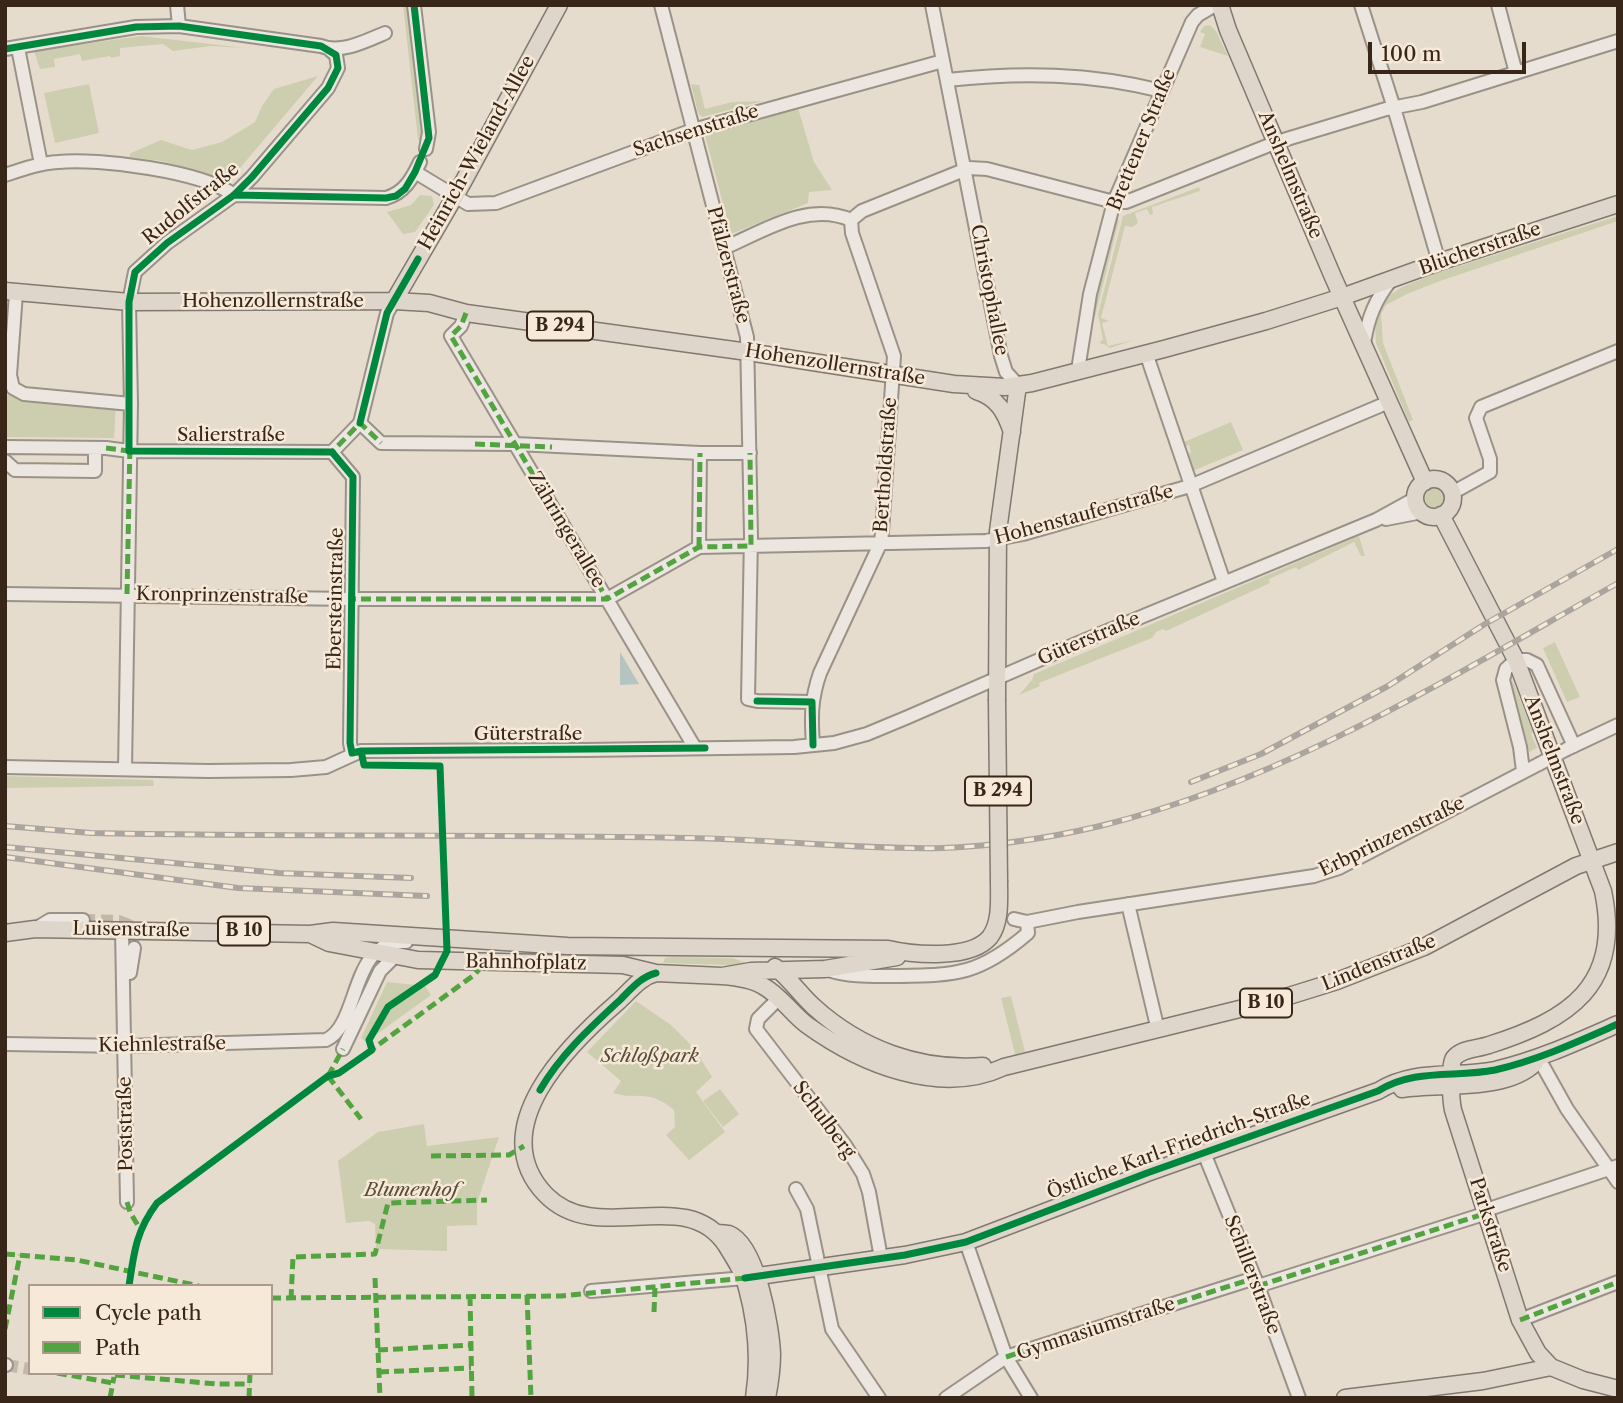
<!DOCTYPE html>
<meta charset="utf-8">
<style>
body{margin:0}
#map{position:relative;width:1623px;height:1403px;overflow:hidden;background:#e6dcce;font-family:"Libre Caslon Text",serif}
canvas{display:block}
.frame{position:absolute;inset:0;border:7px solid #382619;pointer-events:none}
.legend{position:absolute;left:28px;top:1284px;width:245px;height:91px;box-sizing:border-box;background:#f6e9d8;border:2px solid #aa9b8c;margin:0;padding:9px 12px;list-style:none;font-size:21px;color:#382619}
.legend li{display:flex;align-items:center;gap:14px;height:35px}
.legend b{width:35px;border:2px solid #aa9b8c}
.scale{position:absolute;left:1368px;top:42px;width:158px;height:32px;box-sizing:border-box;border:4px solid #382619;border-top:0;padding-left:9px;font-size:21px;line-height:24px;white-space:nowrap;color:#382619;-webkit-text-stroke:5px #f6e9d8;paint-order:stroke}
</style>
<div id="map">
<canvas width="1623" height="1403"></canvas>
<div class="frame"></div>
<ul class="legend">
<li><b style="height:9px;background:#00873e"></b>Cycle path</li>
<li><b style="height:9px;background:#53a340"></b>Path</li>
</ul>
<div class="scale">100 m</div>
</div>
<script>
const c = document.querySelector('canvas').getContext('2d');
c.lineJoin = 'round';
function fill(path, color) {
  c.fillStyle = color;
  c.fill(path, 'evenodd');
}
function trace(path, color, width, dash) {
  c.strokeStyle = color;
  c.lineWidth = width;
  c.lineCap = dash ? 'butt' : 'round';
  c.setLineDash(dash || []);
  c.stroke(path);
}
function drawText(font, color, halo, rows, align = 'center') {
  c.font = font + ' "Libre Caslon Text",serif';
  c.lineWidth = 5;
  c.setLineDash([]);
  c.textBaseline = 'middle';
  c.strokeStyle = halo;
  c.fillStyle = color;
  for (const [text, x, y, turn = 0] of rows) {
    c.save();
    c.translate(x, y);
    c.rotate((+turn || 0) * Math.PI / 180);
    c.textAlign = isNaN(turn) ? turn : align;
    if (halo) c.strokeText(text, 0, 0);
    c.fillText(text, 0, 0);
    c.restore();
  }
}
fill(new Path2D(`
 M403,5H411L426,138L421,142L418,139Z
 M1210,25L1216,31L1228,56L1200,47L1205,34L1200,32L1204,26Z
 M141,36L245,48L211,46L173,51L163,44L120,48V56L111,58L110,56L82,61L80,54L54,59L55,67L40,69L34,51Z
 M318,76L229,181L161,161L129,157L131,153L161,140L192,150L222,142L255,122L262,106L274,89Z
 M89,84L99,133L55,143L44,93Z
 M691,84L699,85L705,109L732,102L763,101L702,117L698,113Z
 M798,108L814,162L832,190L809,192L808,203L731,234L705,135Z
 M1199,187L1200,191L1152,207L1153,214L1150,215L1147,209L1135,213L1138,223L1132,227L1125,226L1101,318L1109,321L1102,323L1108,346L1134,340L1110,348L1104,344H1101L1100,341L1103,340L1098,314L1123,216Z
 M420,195L432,196L434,205L415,232L403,234L387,212L411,205Z
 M1618,216V221L1440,281L1407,294L1386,305L1381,314L1383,343L1413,420L1409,422L1376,343L1375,321L1381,306L1390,295L1402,287L1437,273Z
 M1117,218L1119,220L1095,317H1091Z
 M11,385L14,390L116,404L114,438L5,437V402Z
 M1231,422L1243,450L1195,470L1193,469L1188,454L1191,452L1189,445L1185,446L1184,442Z
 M1425 498a10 10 0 1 1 20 0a10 10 0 1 1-20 0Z
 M1359,536L1365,556H1361L1354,542L1298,570L1296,567L1269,579L1270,583L1166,631L1163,629L1156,632L1152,638L1039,683L1040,686L1019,695L1032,680L1034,674Z
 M1555,642L1580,697L1567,702L1543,648Z
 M1512,679L1533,732L1531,734L1537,748L1529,752L1513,692Z
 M5,776L153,780L154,786L5,788Z
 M671,957L733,958L754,966L663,963L665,958Z
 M387,982L425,986L431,995L366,1042L361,1038Z
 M1011,996L1025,1052L1015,1054L1001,998Z
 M636,1001L671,1025L694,1048L712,1077L696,1092L725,1132L689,1160L666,1135L675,1127L674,1110C647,1088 642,1101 613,1093L621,1081L587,1052Z
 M720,1089L739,1114L723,1127L703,1101Z
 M424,1124L427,1146L499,1137L477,1203V1225L447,1226V1251L376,1249L375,1224L369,1221L346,1223L338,1161L378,1132Z`), '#ccceaf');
fill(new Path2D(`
 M620,652L639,684L620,685Z`), '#b3c4c1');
trace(new Path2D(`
 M83,920L119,921L129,925L133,934L134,948
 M6,1365L30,1369`), '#c3b8aa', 12, [12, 6]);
const minor = new Path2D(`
 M177,5L179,26
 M414,5L429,132L426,149
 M661,5L747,337L751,536L748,699L757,701L812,702
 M932,5L1001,356L1006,372L1018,385
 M1361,5L1394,108L1439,262
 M1498,5L1516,73
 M18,48L41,164
 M5,49L136,27L179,26L321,46C341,54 366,41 385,33
 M947,80C1021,72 1090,73 1162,91
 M415,172L468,204L496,203L693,130L943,61
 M5,175C23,169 40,163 58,162C99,158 201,171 234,195L386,198C404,193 412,179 420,162
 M851,220L862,211L969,168L987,169L1114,202H1126L1277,142L1386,109L1422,102L1618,41
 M724,248C764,231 808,201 851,220
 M16,293L10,375L13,388L24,394L131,404
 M466,313L461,326L451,336L695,748
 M1364,343C1368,318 1375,300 1391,280
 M1146,353L1224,582
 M1078,370L1090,294L1114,202L1192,22L1198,15L1215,5
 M360,423L381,443L516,444L700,453H750
 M5,447L106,448L129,451L332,452
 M332,452L353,477L350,743L352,753
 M332,452L360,423L387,313L394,301
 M5,461L15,470L95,471V448
 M1452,493L1490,472V459L1476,418L1481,407L1618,351
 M1386,519L1422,512
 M699,547L700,453
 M5,594L351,599H607L699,547L986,541L1023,534L1190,486L1389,402
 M813,745C811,717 811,699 820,673L881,542L882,532L894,356L852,233L851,220
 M1567,749L1618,725
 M5,767L208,771L291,770L326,767L361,751L585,750L794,747L834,743L867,734L908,717L1078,643L1376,520L1416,498
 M125,769L131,404L129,302L135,272L167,243L234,195L252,177L328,88L338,68L336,55L330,50
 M1523,771L1520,747L1503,680L1506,669L1516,660H1527L1537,665L1574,746
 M1128,904L1158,1030
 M1014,919L1027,922L1078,912L1314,876L1339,868L1539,764
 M35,929L50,920H83
 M122,930L127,1202
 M828,970C850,977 870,976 893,976C956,975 978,976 1028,933L1027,922
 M130,973L134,948
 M778,999L758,1019L756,1029L845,1145L863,1174L869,1192L881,1258
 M5,1044L125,1046L326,1040C361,1024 349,939 406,942
 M343,1049L380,971L395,956
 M1539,1059L1567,1109L1618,1182
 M1204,1153L1258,1286L1299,1398
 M796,1189L807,1209L832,1329L879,1398
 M1486,1210L1618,1166
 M966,1242L1006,1357L1031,1398
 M1258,1286L1487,1213
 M591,1291L745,1278
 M1520,1320L1618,1282
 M5,1365H6
 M946,1398L1006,1357L1255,1278`);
const major = new Path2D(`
 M1220,5L1228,30L1333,277L1425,482
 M5,291L129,302L394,301L429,303L466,313L748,352L954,384L1005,387L1032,383L1164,349L1266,321L1342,297L1439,262L1618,204
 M394,301L462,184L559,5
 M976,391C998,398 1005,412 1012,432
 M1415 498a19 19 0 1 1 38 0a19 19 0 1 1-38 0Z
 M1441,515L1516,660L1603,891C1623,986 1568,1020 1489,1045C1478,1049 1462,1048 1454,1058C1449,1064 1451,1101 1453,1110L1520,1320L1538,1353L1551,1367
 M997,699L998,531L1018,385
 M5,933L35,929L310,934L333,931L567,946L888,949C914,955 971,960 990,937C1001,922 999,900 999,882
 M310,934L329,943L418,960L623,965L656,973L722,976L751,971L825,969L897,957
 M775,967C790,979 800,994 813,1006C860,1049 920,1071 983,1066
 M656,973C640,977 631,990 619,1001C569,1044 482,1129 546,1195C598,1248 685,1183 726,1245C735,1260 743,1271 747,1288C757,1325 760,1359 754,1398
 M722,976C735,977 752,979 763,986C780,995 792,1014 807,1025C861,1064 940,1097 1004,1067L1276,1000L1337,981L1424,947L1576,866L1618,852
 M1402,1089C1441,1083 1506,1092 1535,1063
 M719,1233C720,1233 728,1234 729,1234C757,1245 771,1328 772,1354C772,1369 770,1383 767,1398
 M745,1278L905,1255L966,1242L1147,1173L1378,1091C1415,1068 1455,1078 1495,1070C1538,1060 1577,1042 1618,1024
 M1345,1398L1483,1381L1551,1367L1583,1380L1618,1389`);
trace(minor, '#9a9288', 16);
trace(major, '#817970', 19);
trace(minor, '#ebe6df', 12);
trace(major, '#ded6ca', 16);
const rail = new Path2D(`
 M1191,782L1261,754L1388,686L1485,624L1618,549
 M5,826L91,833C290,837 489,834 688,838C773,839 858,850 943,848C996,846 1049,838 1100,826C1287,780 1452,676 1618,583
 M5,847L279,873L411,878
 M5,857L238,888L427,896`);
trace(rail, '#aaa59e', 6);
trace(rail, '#f6e9d8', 3.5, [10]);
const minorBridge = new Path2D(`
 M1539,764L1567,749`);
const majorBridge = new Path2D(`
 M997,699L999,882`);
trace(minorBridge, '#9a9288', 16, []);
trace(majorBridge, '#817970', 19, []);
trace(minorBridge, '#ebe6df', 12);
trace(majorBridge, '#ded6ca', 16);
trace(new Path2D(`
 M466,313L461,326L451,336L607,599
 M475,444L552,447
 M106,448L129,451
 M336,457L332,452L360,423L381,443
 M699,547L700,453
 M127,594L130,444
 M351,594V599H607L699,547L751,546L750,453
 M367,1053L474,975L486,962
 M328,1076L343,1049
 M328,1076L361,1119
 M431,1156L509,1155L524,1146
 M127,1202L130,1212L140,1229
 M5,1254L77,1260L199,1286
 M375,1278L380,1398
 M1258,1286L1487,1213
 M527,1295L531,1398
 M470,1296L472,1398
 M271,1298L561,1296L745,1278
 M291,1299L293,1257L375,1254L388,1203L487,1200
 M654,1312L655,1288
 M1520,1320L1618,1282
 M5,1329L20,1255
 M378,1350L471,1345
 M1006,1357L1255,1278
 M379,1372L471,1368
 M57,1373L113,1383
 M115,1375L217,1384H250
 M110,1398L114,1377
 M249,1398L250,1373`), '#53a340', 5, [10, 5]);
trace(new Path2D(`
 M5,49L136,27L179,26L321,46L336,55L338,68L328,88L252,177L234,195L167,243L135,272L129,302V451L332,452L353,477L350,743L352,753L361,751L705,748
 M234,195L386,198L396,196L405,189L415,172L429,138L414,5
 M360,423L387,313L418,259
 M757,701L812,702L813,745
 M540,1090C561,1054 591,1027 621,999C632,988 641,977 656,973
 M745,1278L905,1255L966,1242L1147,1173L1378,1091C1415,1068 1455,1078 1495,1070C1538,1060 1577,1042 1618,1024
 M129,1286C134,1252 136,1231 157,1203L328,1076L339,1073L372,1050L369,1040L388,1007L435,975L447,951L440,766L364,765L361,751`), '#00873e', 7);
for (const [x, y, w] of [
 [560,326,66],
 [998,791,66],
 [244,931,52],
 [1266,1003,52]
]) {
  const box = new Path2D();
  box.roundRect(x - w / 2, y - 14.5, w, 29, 5);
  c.fillStyle = '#f6e9d8';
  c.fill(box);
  trace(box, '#382619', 2);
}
drawText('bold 18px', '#382619', null, [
 ["B 294",560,326],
 ["B 294",998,791],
 ["B 10",244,931],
 ["B 10",1266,1003]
]);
drawText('19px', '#382619', '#f6e9d8', [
 ["Sachsenstraße",696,131,-18],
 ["Brettener Straße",1142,140,-68],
 ["Heinrich-Wieland-Allee",477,153,-61],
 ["Anshelmstraße",1290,175,67],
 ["Rudolfstraße",191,204,-39],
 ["Blücherstraße",1480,249,-19],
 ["Pfälzerstraße",728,265,75],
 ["Christophallee",989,290,79],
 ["Hohenzollernstraße",273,302],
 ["Hohenzollernstraße",835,365,9],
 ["Salierstraße",231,436],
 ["Bertholdstraße",886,465,-86],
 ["Hohenstaufenstraße",1084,515,-15],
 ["Zähringerallee",566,530,59],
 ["Kronprinzenstraße",222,596,1],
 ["Ebersteinstraße",336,599,-89],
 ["Güterstraße",1089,639,-23],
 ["Güterstraße",528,735],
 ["Anshelmstraße",1554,760,69],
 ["Erbprinzenstraße",1392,837,-26],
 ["Luisenstraße",131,930,1],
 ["Bahnhofplatz",526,963,1],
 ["Lindenstraße",1379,963,-22],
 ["Kiehnlestraße",162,1045,-1],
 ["Schulberg",824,1120,53],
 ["Poststraße",126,1124,-91],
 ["Östliche Karl-Friedrich-Straße",1179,1146,-20],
 ["Parkstraße",1490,1225,72],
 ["Schillerstraße",1252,1275,69],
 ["Gymnasiumstraße",1096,1329,-18]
]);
drawText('italic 19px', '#584d38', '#f6e9d8', [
 ["Schloßpark",650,1057],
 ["Blumenhof",411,1191]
]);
</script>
